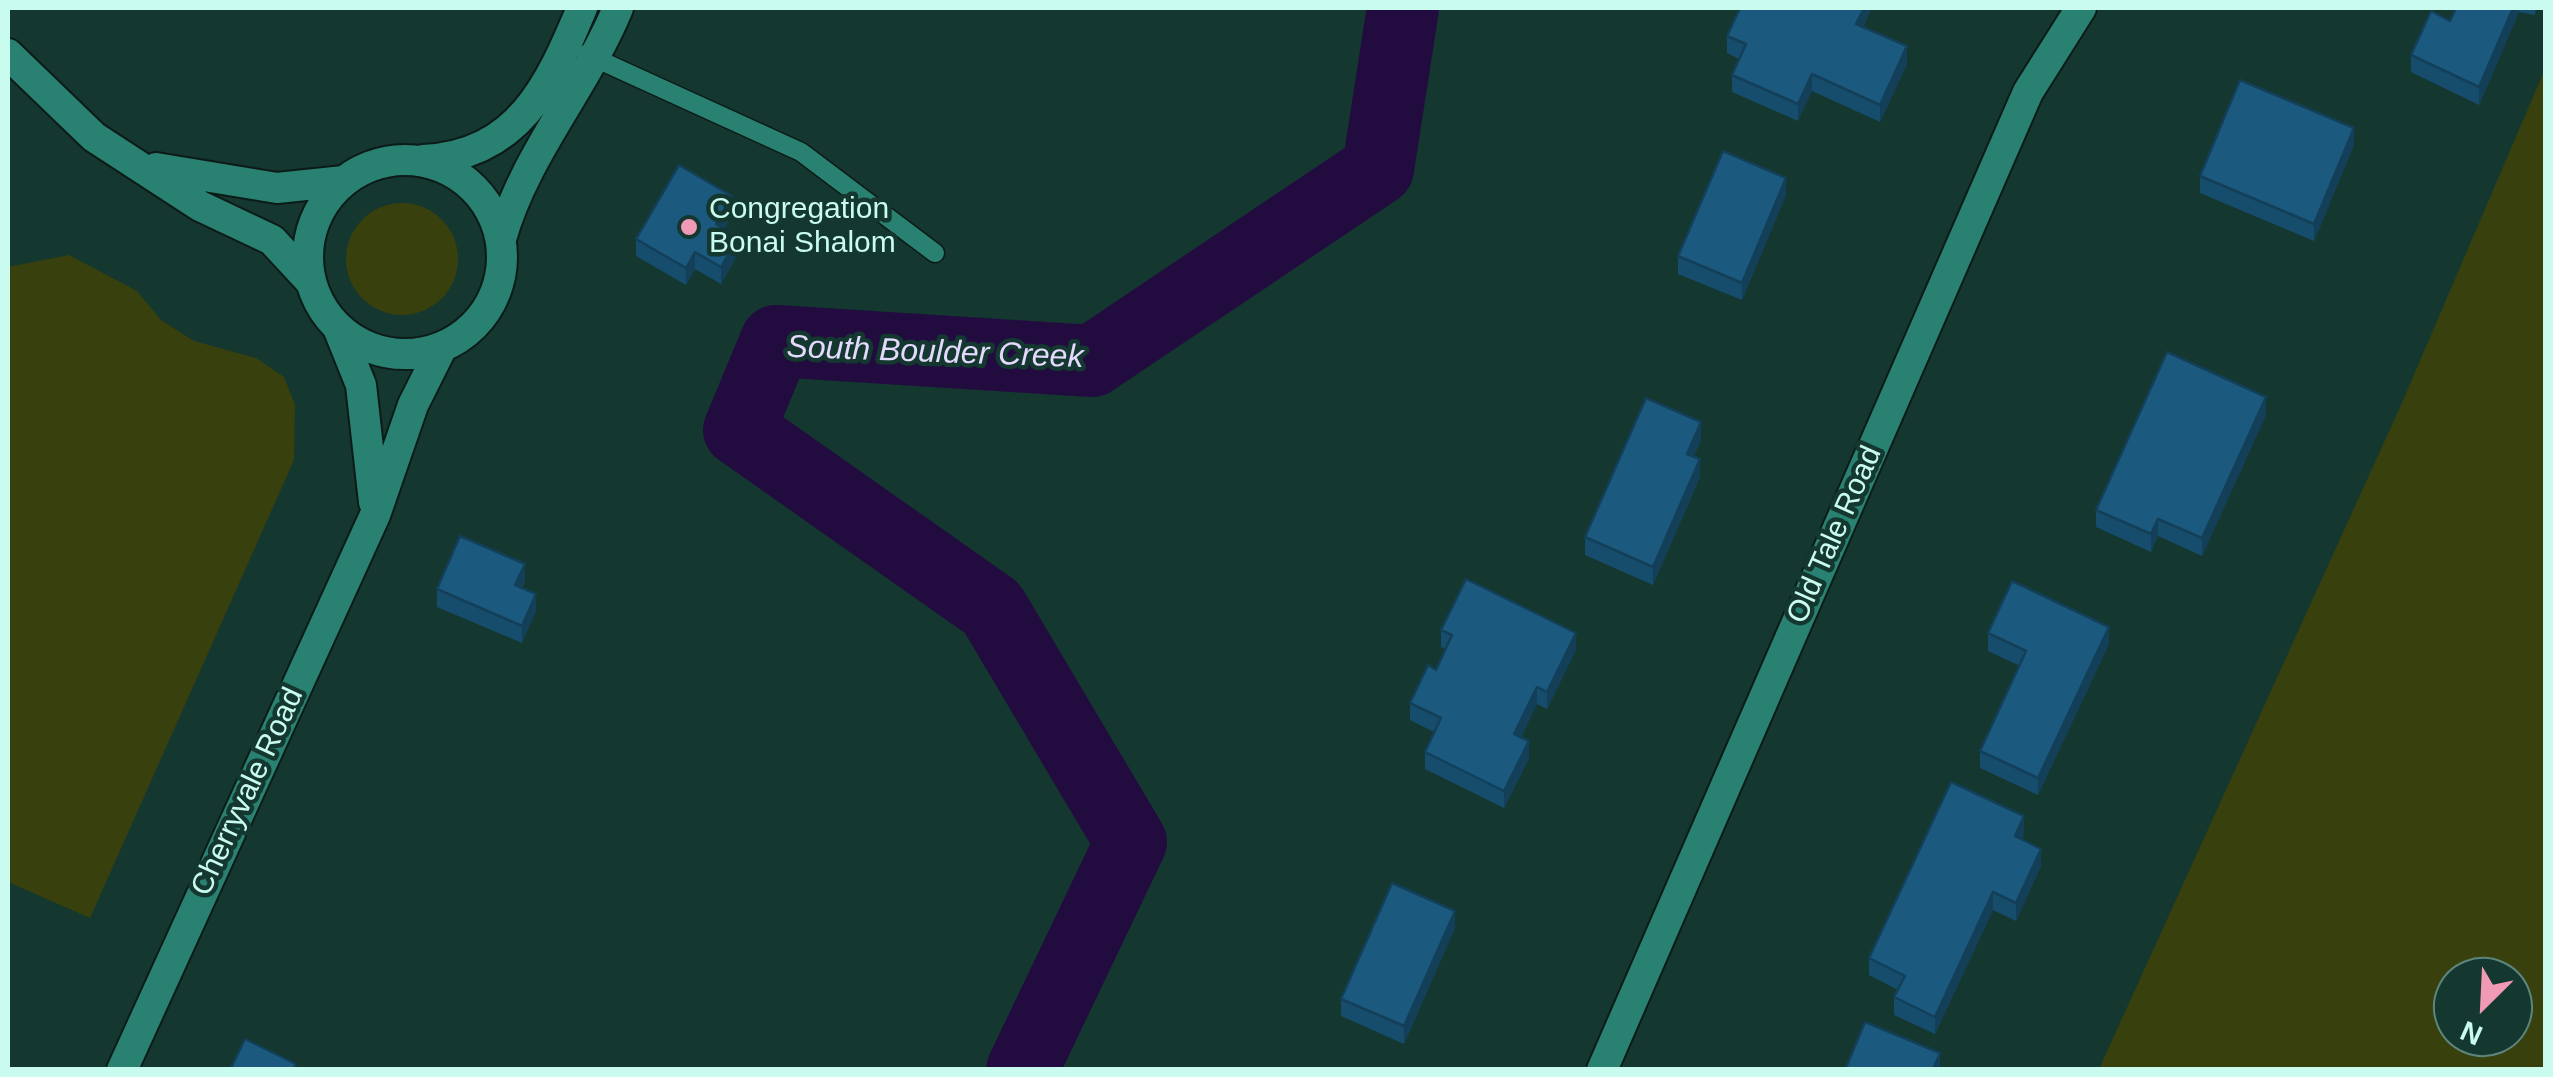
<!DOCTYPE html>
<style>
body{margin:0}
#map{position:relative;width:2553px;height:1077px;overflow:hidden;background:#143730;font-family:Arial,sans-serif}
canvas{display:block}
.frame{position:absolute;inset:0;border:10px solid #c9fbef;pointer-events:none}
.north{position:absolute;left:2433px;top:957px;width:100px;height:100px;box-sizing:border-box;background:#143730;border:2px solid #5c857c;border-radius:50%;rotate:204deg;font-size:28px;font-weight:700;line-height:40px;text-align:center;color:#c9fbef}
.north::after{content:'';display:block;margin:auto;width:35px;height:45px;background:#f09ab6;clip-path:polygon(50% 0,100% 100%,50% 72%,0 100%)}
</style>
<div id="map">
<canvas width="2553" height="1077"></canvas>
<div class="frame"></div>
<div class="north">N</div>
</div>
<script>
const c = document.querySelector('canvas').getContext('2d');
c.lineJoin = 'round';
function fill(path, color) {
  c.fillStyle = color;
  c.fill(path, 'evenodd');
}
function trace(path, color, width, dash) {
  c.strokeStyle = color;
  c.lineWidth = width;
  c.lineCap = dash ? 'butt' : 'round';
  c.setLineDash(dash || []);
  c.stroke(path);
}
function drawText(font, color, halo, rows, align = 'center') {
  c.font = font + ' Arial,sans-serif';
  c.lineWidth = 9;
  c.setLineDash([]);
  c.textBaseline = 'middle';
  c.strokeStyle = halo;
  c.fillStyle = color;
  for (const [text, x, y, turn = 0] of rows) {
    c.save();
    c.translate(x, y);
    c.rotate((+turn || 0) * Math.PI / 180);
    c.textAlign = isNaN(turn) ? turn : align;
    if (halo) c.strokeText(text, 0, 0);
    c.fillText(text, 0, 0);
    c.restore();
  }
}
fill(new Path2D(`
 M2545,69V1069H2099L2401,405ZM2453,977H2513V1037H2453Z
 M346 259a56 56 0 1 1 112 0a56 56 0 1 1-112 0Z
 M69,255L137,291L161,320L194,341L256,358L284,377L295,405L294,460L90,918L8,882V267Z`), '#38400d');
trace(new Path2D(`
 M1022,1070L1131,842L992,608L739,430L776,341L1092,361L1378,169L1403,8`), '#220c3f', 72);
const lane = new Path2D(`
 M586,54L801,152L935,253`);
const street = new Path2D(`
 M8,54L94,137L200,206L272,240L310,281
 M156,168L277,188L344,181
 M1602,1070L2028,92L2081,8`);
const secondary = new Path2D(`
 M423,160C519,155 549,86 582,8
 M308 257a97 97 0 1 1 194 0a97 97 0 1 1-194 0Z
 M501,239C524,156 585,88 618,8
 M338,328L361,385L374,502
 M122,1070L375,515L413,405L442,347`);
trace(lane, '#0d1b18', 21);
trace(street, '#0d1b18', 34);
trace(secondary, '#0d1b18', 34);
trace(lane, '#298171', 18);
trace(street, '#298171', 30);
trace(secondary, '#298171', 30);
fill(new Path2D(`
 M1740,8H1872L1863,27L1907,64L1880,122L1812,91L1798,121L1732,92V75L1739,59L1727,53V36Z
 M2456,8H2536L2535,15L2519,12L2479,105L2411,72V55L2450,21Z
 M2354,145L2314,241L2200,193V176Z
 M1786,195L1742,300L1678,274V256Z
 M732,213L724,229L738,254L721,284L695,269L686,285L636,256V239Z
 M2266,415L2202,556L2158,536L2151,552L2096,527V510Z
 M1701,440L1694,456L1700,477L1653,585L1585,555V537Z
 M525,582L522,588L536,611L522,643L437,607V589Z
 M1441,630L1576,650L1547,709L1537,704L1521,737L1529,758L1504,808L1425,769V752L1434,732L1410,720V703L1436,670L1446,649L1441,647Z
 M1988,633L2109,644L2038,795L1980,768V751L2020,666L1988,651Z
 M2024,834L2022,839L2041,866L2016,921L1993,910L1935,1034L1894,1015V997L1898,990L1869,975V958Z
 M1455,928L1404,1044L1341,1016V999Z`), '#174d6c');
fill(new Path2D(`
 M1864,8H1872L1856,42V24Z
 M2513,8H2519V12L2479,105V87Z
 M1907,46V64L1880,122V105Z
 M1812,74V91L1798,121V104Z
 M2354,128V145L2314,241V224Z
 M1786,178V195L1742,300V283Z
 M732,196V213L716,242V224Z
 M738,237V254L721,284V267Z
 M695,252V269L686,285V268Z
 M2266,397V415L2202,556V538Z
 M1701,422V440L1687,471V454Z
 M1700,459V477L1653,585V567Z
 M2158,519V536L2151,552V534Z
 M525,564V582L515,602V585Z
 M536,594V611L522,643V626Z
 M2109,627V644L2038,795V778Z
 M1576,633V650L1547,709V692Z
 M1537,687V704L1514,751V734Z
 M1529,741V758L1504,808V791Z
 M2024,816V834L2015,854V836Z
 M2041,849V866L2016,921V903Z
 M1993,892V910L1935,1034V1017Z
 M1455,911V928L1404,1044V1026Z
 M1940,1053V1070H1933Z`), '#133f58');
const building = new Path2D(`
 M1740,8H1864L1856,24L1907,46L1880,105L1812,74L1798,104L1732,75L1746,44L1727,36Z
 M2456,8H2513L2479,87L2411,55L2431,11L2450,21Z
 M2240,80L2354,128L2314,224L2200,176Z
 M1723,151L1786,178L1742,283L1678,256Z
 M679,165L732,196L716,224L738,237L721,267L695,252L686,268L636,239Z
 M2167,352L2266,397L2202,538L2158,519L2151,534L2096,510Z
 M1646,398L1701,422L1687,454L1700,459L1653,567L1585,537Z
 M460,536L525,564L515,585L536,594L522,626L437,589Z
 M1466,579L1576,633L1547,692L1537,687L1514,734L1529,741L1504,791L1425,752L1441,718L1410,703L1428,665L1436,670L1452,635L1441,630Z
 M2012,581L2109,627L2038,778L1980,751L2026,651L1988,633Z
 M1951,782L2024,816L2015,836L2041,849L2016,903L1993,892L1935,1017L1894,997L1905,976L1869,958Z
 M1392,883L1455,911L1404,1026L1341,999Z
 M1865,1022L1940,1053L1933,1070H1845Z
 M245,1039L296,1064L293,1070H230Z`);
fill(building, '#1b5a7e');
trace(building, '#133f58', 2.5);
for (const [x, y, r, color] of [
 [689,227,10,"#f09ab6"]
]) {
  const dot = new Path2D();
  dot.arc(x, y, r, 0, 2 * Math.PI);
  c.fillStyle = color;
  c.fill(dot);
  trace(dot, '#143730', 4);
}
drawText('30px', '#c9fbef', '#143730', [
 ["Congregation",709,210],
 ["Bonai Shalom",709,244]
], 'left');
drawText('30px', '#c9fbef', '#143730', [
 ["Old Tale Road",1835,535,-66],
 ["Cherryvale Road",248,792,-65]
]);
drawText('italic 32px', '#e4dafd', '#143730', [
 ["South Boulder Creek",935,353,2]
]);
</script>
